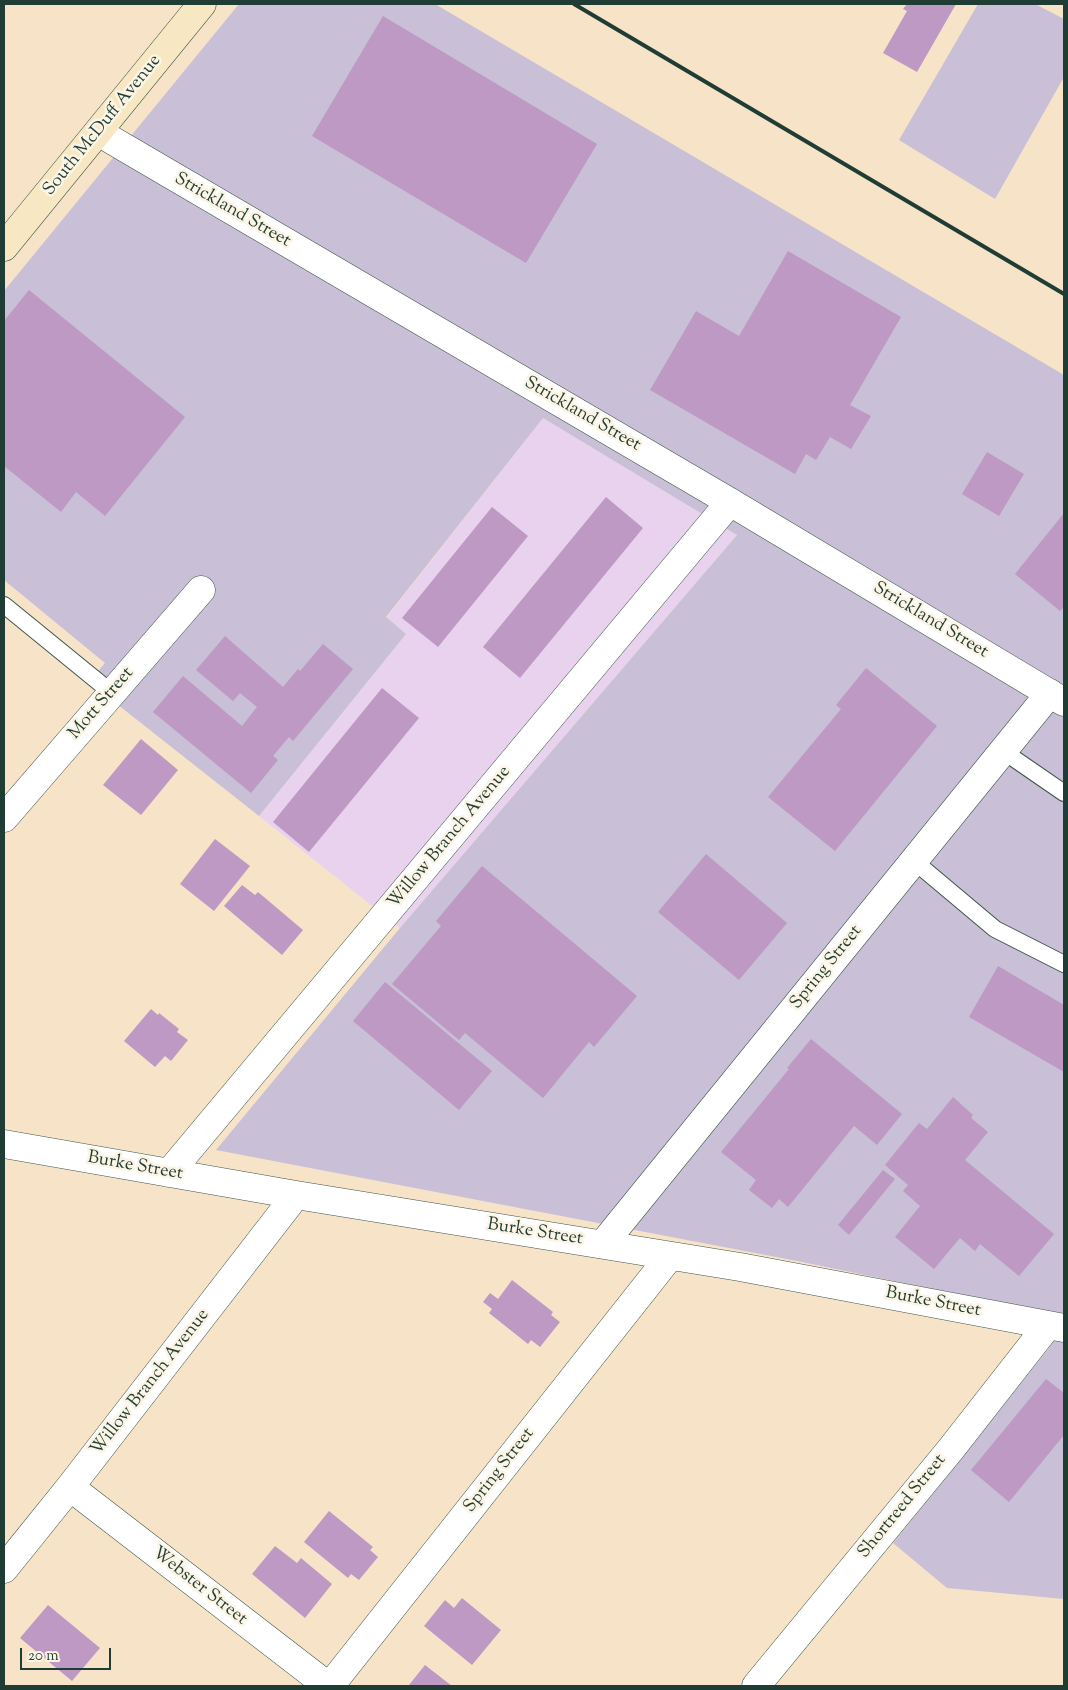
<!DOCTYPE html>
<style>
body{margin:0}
#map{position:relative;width:1068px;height:1690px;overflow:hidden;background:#f6e3c8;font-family:"Sorts Mill Goudy",serif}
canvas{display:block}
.frame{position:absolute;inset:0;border:5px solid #1f3d34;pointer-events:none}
.scale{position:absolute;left:20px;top:1648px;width:91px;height:22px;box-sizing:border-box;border:2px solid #1f3d34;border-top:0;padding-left:6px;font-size:15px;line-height:18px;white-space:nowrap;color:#1f3d34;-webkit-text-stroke:4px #fcf5e5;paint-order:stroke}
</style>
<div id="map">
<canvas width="1068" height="1690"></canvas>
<div class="frame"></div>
<div class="scale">20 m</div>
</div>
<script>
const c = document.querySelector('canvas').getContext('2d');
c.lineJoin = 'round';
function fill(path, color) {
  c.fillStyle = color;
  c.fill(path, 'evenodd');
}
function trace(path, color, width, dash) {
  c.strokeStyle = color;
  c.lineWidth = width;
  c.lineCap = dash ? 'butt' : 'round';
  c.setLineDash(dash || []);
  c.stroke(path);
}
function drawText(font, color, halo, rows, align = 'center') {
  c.font = font + ' "Sorts Mill Goudy",serif';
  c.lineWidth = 5;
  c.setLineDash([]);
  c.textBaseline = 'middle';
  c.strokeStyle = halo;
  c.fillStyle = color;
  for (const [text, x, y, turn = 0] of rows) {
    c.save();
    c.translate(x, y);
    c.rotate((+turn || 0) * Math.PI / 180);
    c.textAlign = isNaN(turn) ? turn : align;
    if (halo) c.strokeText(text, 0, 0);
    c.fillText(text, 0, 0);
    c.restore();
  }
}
fill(new Path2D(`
 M543,418L737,535L400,928L259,816L406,634L386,618Z`), '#e9d2ed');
fill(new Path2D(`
 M239,4H435L1064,375V1316L797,1261L216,1150L400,928L737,535L543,418L386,617L406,634L259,816L89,682L105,663L4,580V291Z
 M978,4H1035L1064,19V77L995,199L899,140Z
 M1064,1317V1599L947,1588L893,1543L1049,1348Z`), '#c9bfd7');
fill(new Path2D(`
 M907,4H956L917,72L883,53L907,11L903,9Z
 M383,16L597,144L526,263L312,136Z
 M788,251L901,317L850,405L871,416L851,449L830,437L816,460L806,454L795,474L650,390L696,311L739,336Z
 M29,290L185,417L105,516L76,492L61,512L4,466V321Z
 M987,452L1024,474L999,516L962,494Z
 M606,497L643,528L520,678L483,647Z
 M492,507L528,536L438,647L402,618Z
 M1064,513V607L1060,611L1015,574Z
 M225,636L283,687L298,669L300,671L323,644L353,669L293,741L289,737L273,756L278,760L251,793L153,712L183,676L242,726L257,707L240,693L233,701L196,670Z
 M866,668L937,726L835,851L768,797L841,709L836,705Z
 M382,688L419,718L309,852L273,822Z
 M141,739L178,770L141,815L103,785Z
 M215,839L250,866L214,911L180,884Z
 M706,854L787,923L739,980L658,912Z
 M482,866L637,996L594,1047L589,1042L543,1098L465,1033L459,1040L392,984L441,926L436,921Z
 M242,885L255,895L258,892L303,930L282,955L224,906Z
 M998,966L1064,1005V1072L969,1017Z
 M385,982L492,1071L459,1110L353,1021Z
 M151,1009L158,1015L159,1013L179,1029L177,1032L188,1040L171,1061L165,1056L155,1067L124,1041Z
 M811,1039L902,1114L877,1145L854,1126L788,1207L779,1199L772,1208L749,1190L756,1180L721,1152L789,1069L787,1068Z
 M953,1097L973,1115L971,1118L988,1132L965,1160L1054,1234L1019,1276L980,1244L975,1251L960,1238L934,1269L895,1237L920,1206L903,1191L908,1185L885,1165L919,1123L927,1129Z
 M883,1170L895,1179L849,1235L838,1225Z
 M512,1280L553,1312L551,1315L560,1322L540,1347L531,1340L528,1344L489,1313L492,1309L483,1302L490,1293L498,1299Z
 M1046,1379L1064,1393V1435L1009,1502L971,1470Z
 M329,1511L373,1547L370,1550L378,1557L359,1580L351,1574L348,1578L304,1542Z
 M275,1546L297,1563L301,1558L332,1584L305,1618L252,1574Z
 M462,1598L501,1630L472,1665L424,1626L445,1600L454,1608Z
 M48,1605L100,1648L72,1681L20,1638Z
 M425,1665L452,1686H411L409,1685Z`), '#bd99c4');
const lane = new Path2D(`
 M4,605L112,693
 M1003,751L1064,793
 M914,861L995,929L1064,964`);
const street = new Path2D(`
 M98,132L730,502L1064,702
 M4,818L201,590
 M4,1144L296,1195L740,1267L1064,1328
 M169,1173L730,502
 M603,1244L1050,693
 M70,1487L328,1686
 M4,1569L70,1487L296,1195
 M330,1686L670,1256
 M756,1686L951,1449L1048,1325`);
const secondary = new Path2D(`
 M4,247L202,4`);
trace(lane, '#3f564a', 18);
trace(street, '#3f564a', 29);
trace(secondary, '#3f564a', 29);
trace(lane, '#fff', 16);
trace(street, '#fff', 28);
trace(secondary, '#f7e8c3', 28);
trace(new Path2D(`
 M574,4L1064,294`), '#1f3d34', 4);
drawText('18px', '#1f3d34', '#fcf5e5', [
 ["South McDuff Avenue",103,126,-51],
 ["Strickland Street",232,211,30],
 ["Strickland Street",582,415,30],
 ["Strickland Street",930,621,31],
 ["Mott Street",102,704,-49],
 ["Willow Branch Avenue",450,838,-50],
 ["Spring Street",827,968,-51],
 ["Burke Street",135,1167,10],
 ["Burke Street",535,1233,9],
 ["Burke Street",933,1303,11],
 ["Willow Branch Avenue",151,1383,-52],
 ["Spring Street",500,1471,-52],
 ["Shortreed Street",903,1507,-51],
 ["Webster Street",199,1587,38]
]);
</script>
